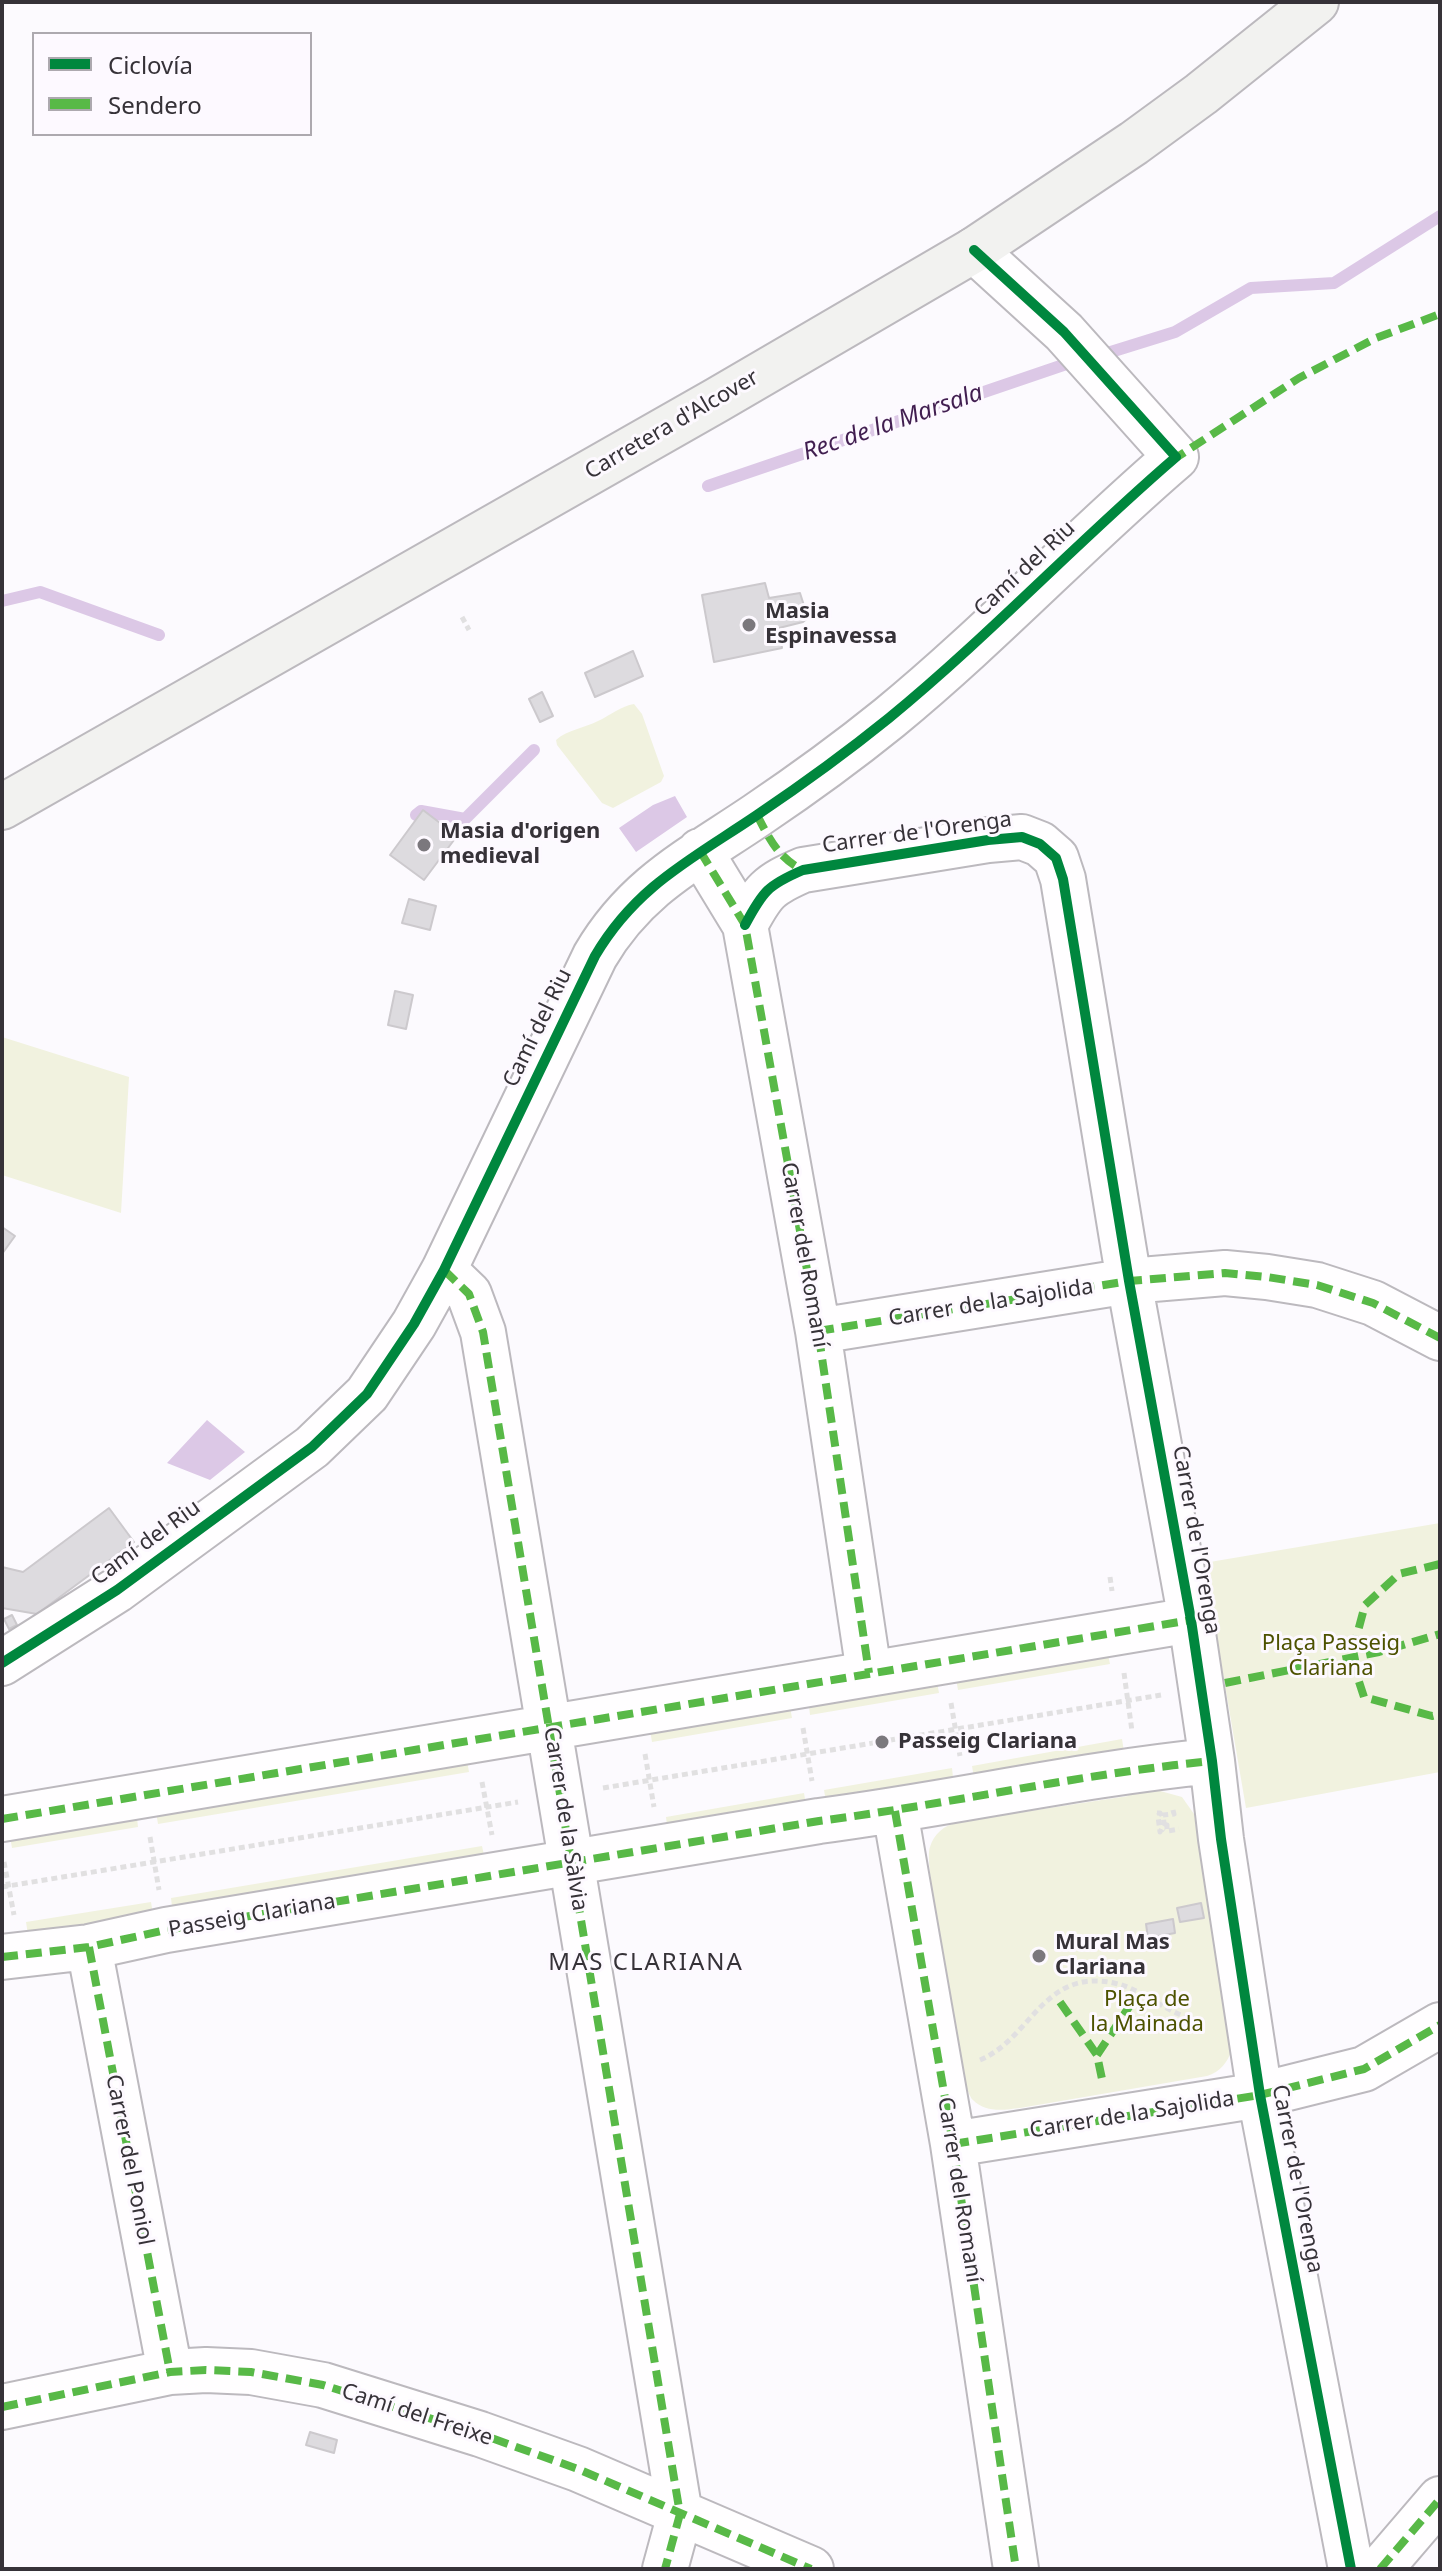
<!DOCTYPE html>
<meta charset="utf-8">
<style>
body{margin:0}
#map{position:relative;width:1442px;height:2571px;overflow:hidden;background:#fcfafe;font-family:"Noto Sans",sans-serif}
canvas{display:block}
.frame{position:absolute;inset:0;border:4px solid #363238;pointer-events:none}
.legend{position:absolute;left:32px;top:32px;width:280px;height:104px;box-sizing:border-box;background:#fdf9ff;border:2px solid #ada9af;margin:0;padding:10px 14px;list-style:none;font-size:24px;color:#363238}
.legend li{display:flex;align-items:center;gap:16px;height:40px}
.legend b{width:40px;border:2px solid #ada9af}
</style>
<div id="map">
<canvas width="1442" height="2571"></canvas>
<div class="frame"></div>
<ul class="legend">
<li><b style="height:10px;background:#00873e"></b>Ciclovía</li>
<li><b style="height:10px;background:#58b947"></b>Sendero</li>
</ul>
</div>
<script>
const c = document.querySelector('canvas').getContext('2d');
c.lineJoin = 'round';
function fill(path, color) {
  c.fillStyle = color;
  c.fill(path, 'evenodd');
}
function trace(path, color, width, dash) {
  c.strokeStyle = color;
  c.lineWidth = width;
  c.lineCap = dash ? 'butt' : 'round';
  c.setLineDash(dash || []);
  c.stroke(path);
}
function drawText(font, color, halo, rows, align = 'center') {
  c.font = font + ' "Noto Sans",sans-serif';
  c.lineWidth = 6;
  c.setLineDash([]);
  c.textBaseline = 'middle';
  c.strokeStyle = halo;
  c.fillStyle = color;
  for (const [text, x, y, turn = 0] of rows) {
    c.save();
    c.translate(x, y);
    c.rotate((+turn || 0) * Math.PI / 180);
    c.textAlign = isNaN(turn) ? turn : align;
    if (halo) c.strokeText(text, 0, 0);
    c.fillText(text, 0, 0);
    c.restore();
  }
}
fill(new Path2D(`
 M634,704L642,714L664,776L661,782L613,808L602,803L557,745L556,740C567,730 584,728 598,721C611,715 621,706 634,704Z
 M2,1037L129,1077L121,1213L2,1175Z
 M1440,1523V1772L1246,1808L1204,1563Z
 M1108,1655L1110,1664L958,1690L955,1673Z
 M936,1676L939,1693L810,1715L808,1698Z
 M789,1701L792,1718L652,1742L649,1724Z
 M1122,1739L1125,1758L975,1784L972,1766Z
 M466,1755L469,1772L158,1824L155,1806Z
 M952,1768L954,1787L827,1808L824,1790Z
 M1153,1789L1182,1797L1194,1814L1232,2049C1228,2062 1220,2072 1207,2076L1020,2108C1003,2110 986,2113 973,2100C961,2088 949,1996 945,1973L947,1972C944,1950 924,1862 930,1847C934,1834 944,1825 957,1823V1820L984,1816V1818L1128,1796V1793Z
 M804,1793L807,1811L668,1834L666,1817Z
 M136,1809L138,1827L12,1848L9,1831Z
 M482,1846L486,1864L172,1907L171,1898Z
 M151,1902L154,1920L29,1941L26,1922Z`), '#f1f2df');
fill(new Path2D(`
 M675,796L687,817L636,852L619,828L653,805Z
 M207,1420L245,1452L210,1480L167,1463Z`), '#dcc8e6');
trace(new Path2D(`
 M1101,355L1175,332L1251,288L1334,283L1440,216
 M708,486L1078,360
 M2,601L40,592L159,635
 M416,815L421,811L465,819L534,750`), '#dcc8e6', 12);
const building = new Path2D(`
 M765,583L769,598L800,593L808,618L803,622L779,628L782,648L714,662L702,595Z
 M633,651L643,676L595,697L585,673Z
 M542,692L553,716L540,722L529,699Z
 M423,810L457,836L424,880L390,855Z
 M409,899L436,906L430,930L402,923Z
 M395,991L413,995L406,1029L388,1025Z
 M2,1227L15,1236L2,1254Z
 M109,1508L134,1542L37,1614L2,1608V1567L23,1572Z
 M12,1615L17,1625L9,1629L4,1619Z
 M1201,1903L1204,1918L1180,1922L1177,1908Z
 M1173,1919L1175,1933L1148,1938L1146,1924Z
 M310,2432L337,2440L334,2453L306,2445Z`);
fill(building, '#dddbdf');
trace(building, '#ccc9cd', 2);
const minor = new Path2D(`
 M700,851L745,925L818,1331L869,1673
 M745,925C763,891 768,885 803,870L988,840L1022,837L1040,844L1056,858L1063,879L1129,1281L1191,1620L1212,1761L1221,1839L1260,2095L1351,2569
 M444,1270L469,1294L483,1332L680,2514L665,2569
 M818,1331L1129,1281L1225,1273L1267,1277L1317,1285L1373,1303L1440,1338
 M2,1663L117,1590L312,1447L367,1394L414,1324L444,1270L595,956C636,886 692,859 757,815C803,784 847,752 889,718C989,636 1078,541 1176,457L1064,332L974,250
 M895,1811L953,2144L1016,2569
 M2,1819L1191,1620
 M89,1947L170,2372
 M2,1957L89,1947L166,1930L819,1821C950,1804 1080,1774 1212,1761
 M953,2144L1260,2095L1364,2069L1440,2025
 M2,2407L170,2372L206,2370L251,2372L323,2385L480,2434L578,2469L811,2569
 M1380,2569L1440,2499`);
const secondary = new Path2D(`
 M2,807L717,400L974,250L1134,143L1201,94L1316,2`);
trace(minor, '#bcb9be', 48);
trace(secondary, '#bcb9be', 48);
trace(new Path2D(`
 M462,617L469,630
 M1110,1577L1112,1591
 M1124,1673L1132,1731
 M951,1703L960,1756
 M803,1728L812,1781
 M645,1754L654,1807
 M482,1782L492,1835
 M603,1788L1161,1695
 M1173,1810L1174,1814L1163,1815L1164,1823L1162,1826L1167,1825V1831L1179,1829
 M1157,1813H1160L1158,1816L1160,1832L1162,1828L1165,1830
 M150,1837L159,1890
 M4,1862L14,1915
 M2,1887L518,1802
 M980,2060C1031,2039 1043,1968 1114,1983C1147,1990 1170,2018 1204,2021`), '#e1e0e1', 5, [6, 4]);
trace(minor, '#fffeff', 44);
trace(secondary, '#f2f2f0', 44);
trace(new Path2D(`
 M1171,461L1299,378L1376,338L1440,314
 M757,815C769,838 778,858 803,870
 M700,851L745,925L818,1331L869,1673
 M444,1270L469,1294L483,1332L680,2514L665,2569
 M818,1331L1129,1281L1225,1273L1267,1277L1317,1285L1373,1303L1440,1338
 M1440,1564L1399,1574L1365,1605L1351,1657L1364,1697L1432,1716L1440,1714
 M1225,1683L1379,1652L1440,1634
 M895,1811L953,2144L1016,2569
 M2,1819L1191,1620
 M89,1947L170,2372
 M2,1957L89,1947L166,1930L819,1821C950,1804 1080,1774 1212,1761
 M1060,2002L1097,2055L1102,2079
 M1097,2055L1135,1998
 M953,2144L1260,2095L1364,2069L1440,2025
 M2,2407L170,2372L206,2370L251,2372L323,2385L480,2434L578,2469L811,2569
 M1380,2569L1440,2499`), '#58b947', 8, [16, 8]);
trace(new Path2D(`
 M745,925C763,891 768,885 803,870L988,840L1022,837L1040,844L1056,858L1063,879L1129,1281L1191,1620L1212,1761L1221,1839L1260,2095L1351,2569
 M2,1663L117,1590L312,1447L367,1394L414,1324L444,1270L595,956C636,886 692,859 757,815C803,784 847,752 889,718C989,636 1078,541 1176,457L1064,332L974,250`), '#00873e', 10);
for (const [x, y, r, color] of [
 [749,625,8,"#7b787d"],
 [424,845,8,"#7b787d"],
 [882,1742,8,"#7b787d"],
 [1039,1956,8,"#7b787d"]
]) {
  const dot = new Path2D();
  dot.arc(x, y, r, 0, 2 * Math.PI);
  c.fillStyle = color;
  c.fill(dot);
  trace(dot, '#fdf9ff', 3);
}
drawText('22px', '#363238', '#fdf9ff', [
 ["Carretera d'Alcover",672,425,-30],
 ["Camí del Riu",1025,569,-43],
 ["Carrer de l'Orenga",917,833,-8],
 ["Camí del Riu",538,1028,-64],
 ["Carrer del Romaní",804,1255,80],
 ["Carrer de la Sajolida",991,1303,-9],
 ["Carrer de l'Orenga",1196,1540,80],
 ["Camí del Riu",146,1543,-36],
 ["Carrer de la Sàlvia",565,1819,81],
 ["Passeig Clariana",252,1916,-10],
 ["Carrer de la Sajolida",1132,2115,-9],
 ["Carrer del Poniol",129,2160,79],
 ["Carrer de l'Orenga",1297,2179,79],
 ["Carrer del Romaní",959,2190,81],
 ["Camí del Freixe",417,2415,18]
]);
drawText('bold 22px', '#363238', '#fdf9ff', [
 ["Masia",765,612],
 ["Espinavessa",765,637],
 ["Masia d'origen",440,832],
 ["medieval",440,857],
 ["Passeig Clariana",898,1742],
 ["Mural Mas",1055,1943],
 ["Clariana",1055,1968]
], 'left');
drawText('22px', '#4d5200', '#fdf9ff', [
 ["Plaça Passeig",1331,1644],
 ["Clariana",1331,1669],
 ["Plaça de",1147,2000],
 ["la Mainada",1147,2025]
]);
drawText('italic 24px', '#411e50', '#fdf9ff', [
 ["Rec de la Marsala",893,423,-19]
]);
c.letterSpacing = '2px';
drawText('24px', '#363238', '#fdf9ff', [
 ["MAS CLARIANA",646,1963]
]);
c.letterSpacing = '0px';
</script>
